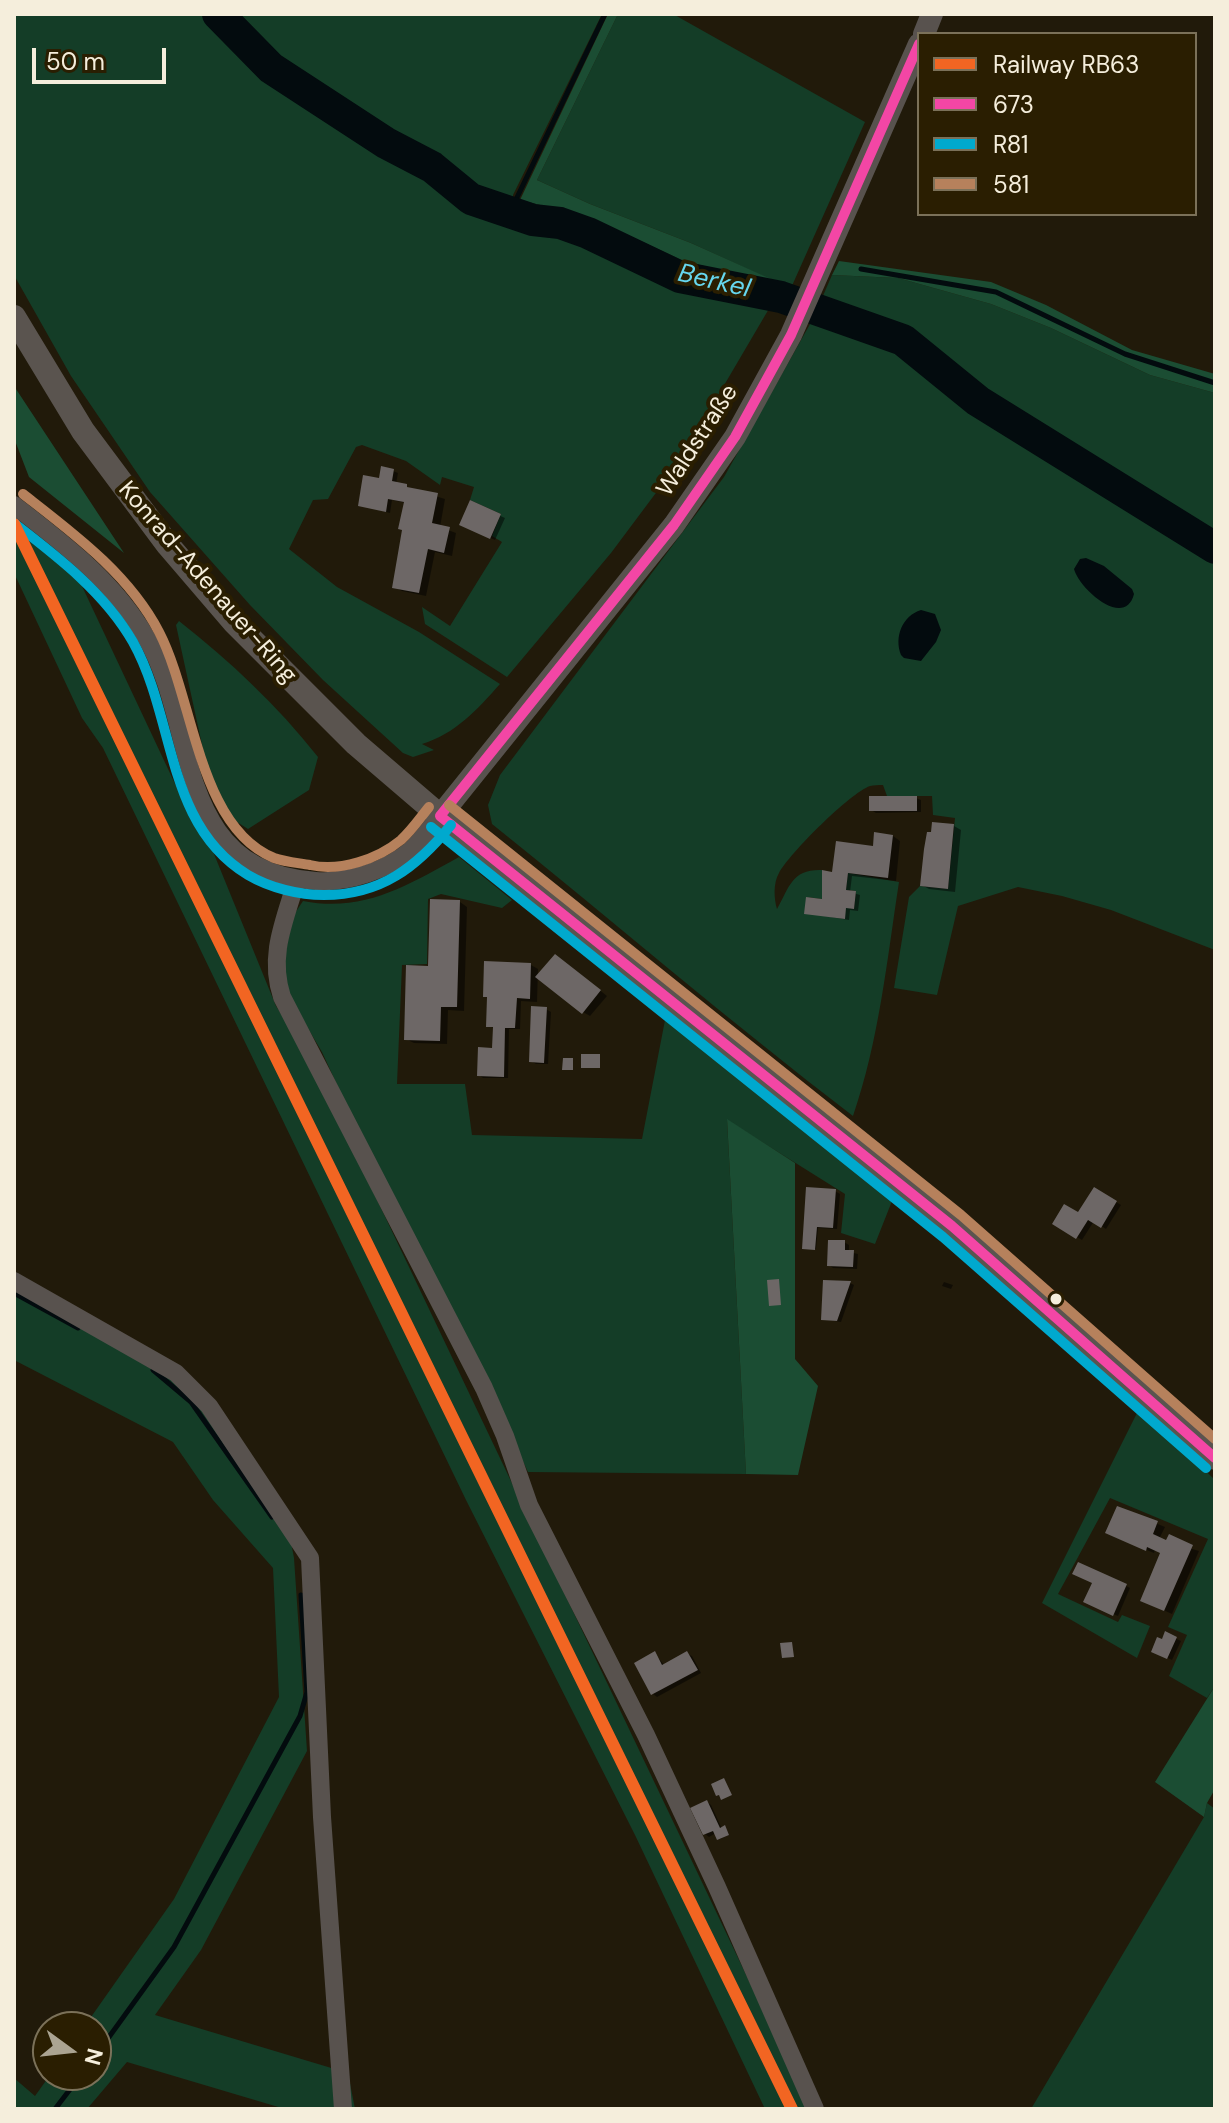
<!DOCTYPE html>
<meta charset="utf-8">
<style>
body{margin:0}
#map{position:relative;width:1229px;height:2123px;overflow:hidden;background:#211a0a;font-family:"DM Sans",sans-serif}
canvas{display:block}
.frame{position:absolute;inset:0;border:16px solid #f5eedc;pointer-events:none}
.legend{position:absolute;left:917px;top:32px;width:280px;height:184px;box-sizing:border-box;background:#2a1e01;border:2px solid #7b7159;margin:0;padding:10px 14px;list-style:none;font-size:24px;color:#f5eedc}
.legend li{display:flex;align-items:center;gap:16px;height:40px}
.legend b{width:40px;border:2px solid #7b7159}
.north{position:absolute;left:32px;top:2011px;width:80px;height:80px;box-sizing:border-box;background:#2a1e01;border:2px solid #7b7159;border-radius:50%;rotate:105deg;font-size:22px;font-weight:700;line-height:32px;text-align:center;color:#f5eedc}
.north::after{content:'';display:block;margin:auto;width:28px;height:36px;background:#aba492;clip-path:polygon(50% 0,100% 100%,50% 72%,0 100%)}
.scale{position:absolute;left:32px;top:48px;width:134px;height:36px;box-sizing:border-box;border:4px solid #f5eedc;border-top:0;padding-left:10px;font-size:24px;line-height:28px;white-space:nowrap;color:#f5eedc;-webkit-text-stroke:6px #2a1e01;paint-order:stroke}
</style>
<div id="map">
<canvas width="1229" height="2123"></canvas>
<div class="frame"></div>
<ul class="legend">
<li><b style="height:10px;background:#f26522"></b>Railway RB63</li>
<li><b style="height:10px;background:#f346a5"></b>673</li>
<li><b style="height:10px;background:#00a9ce"></b>R81</li>
<li><b style="height:10px;background:#b6815c"></b>581</li>
</ul>
<div class="north">N</div>
<div class="scale">50 m</div>
</div>
<script>
const c = document.querySelector('canvas').getContext('2d');
c.lineJoin = 'round';
function fill(path, color) {
  c.fillStyle = color;
  c.fill(path, 'evenodd');
}
function trace(path, color, width, dash) {
  c.strokeStyle = color;
  c.lineWidth = width;
  c.lineCap = dash ? 'butt' : 'round';
  c.setLineDash(dash || []);
  c.stroke(path);
}
function drawText(font, color, halo, rows, align = 'center') {
  c.font = font + ' "DM Sans",sans-serif';
  c.lineWidth = 8;
  c.setLineDash([]);
  c.textBaseline = 'middle';
  c.strokeStyle = halo;
  c.fillStyle = color;
  for (const [text, x, y, turn = 0] of rows) {
    c.save();
    c.translate(x, y);
    c.rotate((+turn || 0) * Math.PI / 180);
    c.textAlign = isNaN(turn) ? turn : align;
    if (halo) c.strokeText(text, 0, 0);
    c.fillText(text, 0, 0);
    c.restore();
  }
}
fill(new Path2D(`
 M14,14H209L264,72L306,105L407,160L446,196L465,207L583,239L614,253L674,286L770,307L679,462L611,553L507,677L425,624L422,607L450,626L502,542L492,536L501,514L470,500L474,487L442,477L440,485L406,461L362,445L356,447L328,499L313,500L289,549L337,587L419,632L500,684C477,710 455,734 422,744L434,750L413,757L403,753L323,680L250,605L150,492L71,376L14,275Z
 M233,14H602L513,195V203L471,188L393,130L312,87L274,59Z
 M618,14H673L865,122L791,288L678,267L588,222L556,213L533,210L519,204L520,200L588,217L684,261L785,286L691,243L590,204L537,180Z
 M832,275L898,278L991,304L1051,328L1150,375L1215,393V545L980,400L903,336L819,305Z
 M814,317L902,343L978,404L1215,551V950L1111,910L1062,896L1018,887L958,906L937,995L894,988L909,897L920,886L948,889L955,818L933,815L932,796H887L883,785C878,785 874,785 870,786C850,793 790,853 779,873C773,883 774,899 777,909C790,886 792,869 822,870V899L807,897L854,909L856,891L846,890L848,873L899,882C887,960 879,1041 853,1116C730,1022 613,921 492,824L488,805L500,775L724,477Z
 M14,524L73,567L185,805L214,854L276,1006L309,1057L810,2109H765L635,1835L466,1500L103,748L82,718L14,573Z
 M179,621C231,662 277,705 318,757L309,790L248,829L237,822L221,801L209,777L176,625Z
 M459,857L512,900L502,908L441,894L428,899L427,964L402,965L397,1084H465L472,1135L642,1139L666,1015L896,1191L875,1244L841,1233L845,1194L727,1120L746,1474L528,1472L488,1387L389,1198L322,1052L288,995L283,964L293,916L303,901C364,913 408,885 459,857Z
 M14,1286L156,1361L202,1400L287,1521L294,1558L307,1751L201,1950L155,2015L348,2073L355,2109H285L127,2062L87,2109H14V2078L35,2096L50,2075H96V2027H84L174,1899L279,1697L273,1568L213,1500L173,1442L14,1360Z
 M1140,1407L1215,1480V1686L1207,1698L1169,1676L1187,1635L1168,1627L1208,1539L1110,1498L1058,1594L1118,1622L1122,1615L1150,1626L1137,1658L1042,1603Z
 M1207,1803L1215,1809V2109H1031L1204,1817Z`), '#143d27');
fill(new Path2D(`
 M608,14H618L537,180L590,204L691,243L791,288L684,261L588,217L520,200Z
 M839,261L991,282L1046,305L1132,350L1215,374V393L1150,375L1051,328L991,304L898,278L832,275Z
 M14,386L124,553L29,477L14,438Z
 M727,1119L795,1163V1359L818,1386L798,1475L746,1474Z
 M1215,1686V1789L1207,1803L1204,1817L1155,1782Z`), '#1b4d33');
fill(new Path2D(`
 M1086,558L1104,566L1132,589L1134,594C1125,629 1080,590 1074,569L1080,559Z
 M921,610L935,614L941,630L936,642L921,661L904,658L901,655C894,637 902,616 921,610Z`), '#030b0e');
fill(new Path2D(`
 M393,471L398,473L396,484L445,499L440,527L456,533L452,556L435,552L426,596L402,591L394,587L404,530L406,503L392,500L390,513L360,505L380,481Z
 M471,503L505,518L495,540L466,527Z
 M916,798L921,800V812L876,813L871,810Z
 M954,826L961,830L955,892L929,889L922,885Z
 M876,834L893,836L900,841L896,881L852,876L850,892L860,895L858,911L850,910L849,920L806,913L824,901L834,874L874,848Z
 M460,902L467,907L464,1011L448,1010L447,1044L414,1043L406,1039L430,968Z
 M562,960L607,996L590,1016L583,1012Z
 M531,965L538,969L537,1002L521,1001L520,1029H509L508,1078H483L479,1075L494,1050L495,1028L488,1026L489,999L485,996Z
 M546,1009L551,1012L548,1064H536L531,1061Z
 M1095,1189L1121,1205L1106,1229L1094,1221L1082,1240L1054,1223L1079,1215Z
 M835,1191L840,1194L837,1229L818,1228L816,1249L806,1248Z
 M844,1242L849,1245V1252L858,1254L857,1269L833,1268L829,1265Z
 M944,1282L953,1285L951,1289L942,1286Z
 M850,1283L854,1285L841,1322L823,1319Z
 M1119,1508L1165,1527L1159,1539L1199,1551L1172,1614L1150,1604L1163,1553L1155,1550L1154,1553L1115,1537Z
 M1126,1586L1130,1588L1118,1616L1090,1604Z
 M1166,1634L1181,1641L1172,1660L1153,1651Z
 M655,1654L665,1666L687,1654L692,1656L701,1673L657,1697L653,1694Z
 M707,1802L711,1805L722,1829H726L729,1835L720,1839L716,1833L709,1837L705,1834Z`), '#0007');
trace(new Path2D(`
 M511,210L605,14
 M861,269L996,292L1125,354L1215,383
 M14,1293L78,1328
 M153,1370L191,1402L272,1517
 M96,2055L174,1947L300,1716L307,1692L301,1595
 M55,2109L81,2075`), '#030b0e', 5);
trace(new Path2D(`
 M218,14L271,68L386,143L432,167L471,199L533,220L560,223L588,233L680,277L781,297L903,340L978,401L1215,548`), '#030b0e', 32);
fill(new Path2D(`
 M381,466L394,469L392,481L407,484V487L438,493L432,523L450,527L444,553L428,549L419,593L392,588L402,530L398,529L404,502L388,499L386,512L358,506L363,475L379,478Z
 M470,500L501,514L490,539L459,525Z
 M869,796H917V811H869Z
 M932,822L954,824L948,889L920,886L924,849L927,832H931Z
 M874,832L893,835L888,878L848,873L846,890L856,891L854,909L846,908L845,919L804,914L806,897L822,899V870L832,872L836,841L873,846Z
 M430,899L460,900L457,1007H441L440,1041L404,1040L406,965L428,966Z
 M555,954L601,990L582,1014L535,977Z
 M484,961L531,963L530,999L517,998L515,1028H505L504,1077L477,1076L478,1047L492,1048L493,1027H486L487,997H483Z
 M531,1006L547,1007L544,1063L529,1062Z
 M581,1054H600V1068H581Z
 M563,1058H573V1070H562Z
 M806,1187L836,1189L833,1228L817,1227L815,1250L802,1249Z
 M1094,1187L1117,1201L1101,1228L1088,1220L1076,1239L1052,1224L1064,1204L1078,1212Z
 M828,1240H845V1250H854L853,1267L827,1266Z
 M779,1279L781,1305L769,1306L767,1280Z
 M823,1280L851,1281L837,1321L821,1320Z
 M1117,1506L1158,1521L1153,1534L1166,1540L1169,1534L1193,1545L1164,1611L1140,1601L1160,1553L1147,1547L1146,1551L1105,1533Z
 M1078,1562L1127,1584L1113,1616L1083,1602L1092,1583L1072,1574Z
 M1165,1631L1177,1637L1167,1659L1151,1652L1157,1637L1162,1639Z
 M792,1642L794,1657L782,1658L780,1643Z
 M655,1651L662,1665L687,1651L698,1670L651,1695L634,1663Z
 M724,1778L732,1795L721,1800L719,1795L716,1796L711,1784Z
 M707,1800L720,1828L725,1825L729,1835L717,1840L713,1831L703,1835L690,1808Z`), '#6d6766');
trace(new Path2D(`
 M14,505C64,544 114,581 146,637C199,728 172,871 316,881C348,883 388,870 412,849C422,839 431,827 440,816
 M297,879C285,920 268,955 282,997L484,1388L505,1436L529,1505L646,1735L717,1887L815,2109
 M14,1281L176,1373L209,1406L310,1558L322,1817L343,2109`), '#58524e', 18);
trace(new Path2D(`
 M924,34L932,14
 M440,816L674,525L735,437L791,335L919,44`), '#58524e', 22);
trace(new Path2D(`
 M14,317L83,431L168,545L234,622L356,744L440,816L952,1226L1215,1458`), '#5a544f', 24);
trace(new Path2D(`
 M440,816L952,1226L1215,1458
 M440,816L674,525L735,437L791,335L919,44`), '#f346a5', 10);
trace(new Path2D(`
 M14,523C58,557 105,593 133,642C176,719 165,825 248,875C270,888 299,895 324,895C381,895 417,867 451,825
 M431,827L943,1237L1206,1468`), '#00a9ce', 10);
trace(new Path2D(`
 M23,494C73,533 129,574 159,632C194,699 198,827 274,858C285,862 299,863 310,865C340,872 378,859 401,840C412,830 420,818 429,807
 M449,805L961,1215L1215,1439`), '#b6815c', 10);
trace(new Path2D(`
 M14,524L792,2109`), '#f26522', 12);
for (const [x, y, r, color] of [
 [1056,1299,7,"#f5eedc"]
]) {
  const dot = new Path2D();
  dot.arc(x, y, r, 0, 2 * Math.PI);
  c.fillStyle = color;
  c.fill(dot);
  trace(dot, '#2a1e01', 3);
}
drawText('24px', '#f5eedc', '#2a1e01', [
 ["Waldstraße",698,441,-57],
 ["Konrad-Adenauer-Ring",207,583,49]
]);
drawText('italic 26px', '#66d7ef', '#2a1e01', [
 ["Berkel",714,282,13]
]);
</script>
